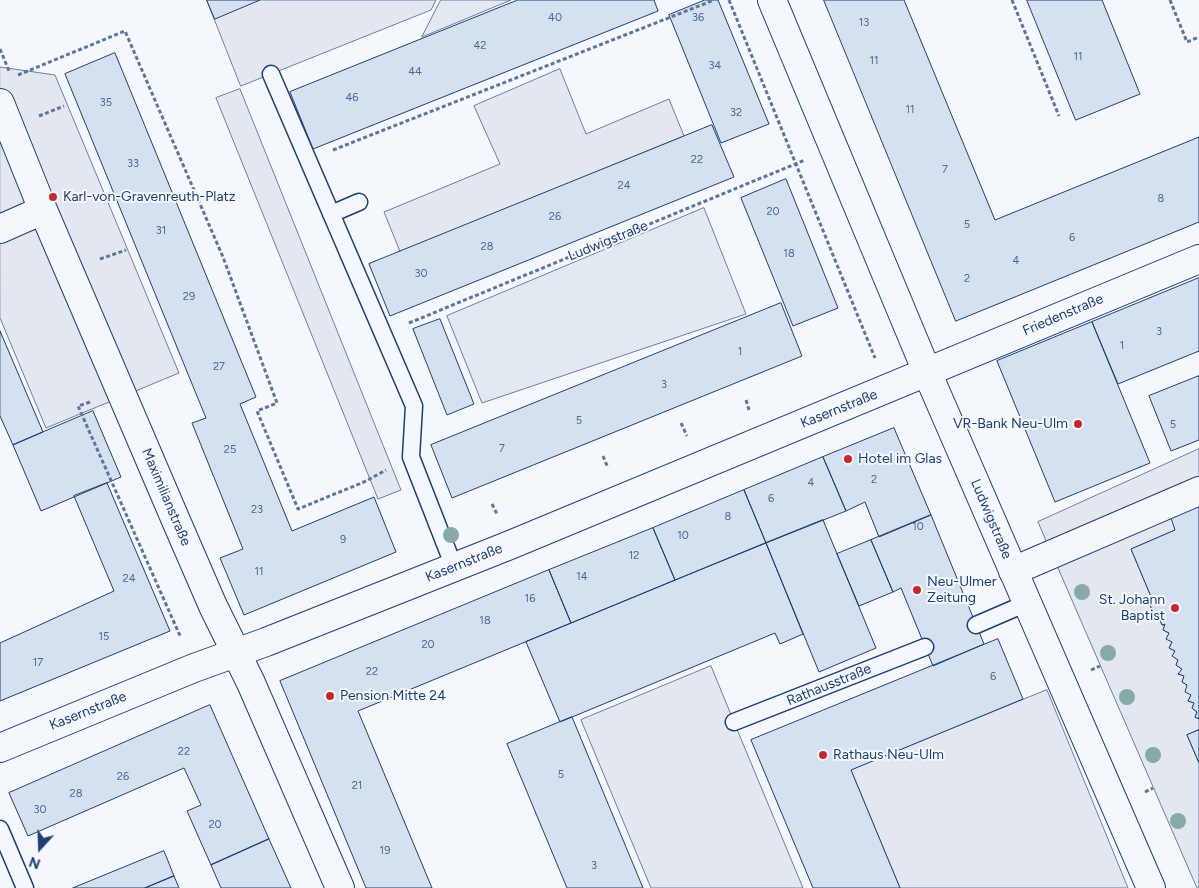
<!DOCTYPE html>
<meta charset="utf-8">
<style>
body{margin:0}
#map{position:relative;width:1199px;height:888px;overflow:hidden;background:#f4f7fb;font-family:Figtree,sans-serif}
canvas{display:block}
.north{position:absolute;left:15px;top:823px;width:50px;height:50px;-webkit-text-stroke:4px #f4f7fb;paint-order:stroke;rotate:200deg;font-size:14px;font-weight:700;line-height:20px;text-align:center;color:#1d3f73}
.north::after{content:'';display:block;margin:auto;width:18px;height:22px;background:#1d3f73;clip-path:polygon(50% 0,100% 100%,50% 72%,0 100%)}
</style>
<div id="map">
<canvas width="1199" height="888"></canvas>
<div class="north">N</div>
</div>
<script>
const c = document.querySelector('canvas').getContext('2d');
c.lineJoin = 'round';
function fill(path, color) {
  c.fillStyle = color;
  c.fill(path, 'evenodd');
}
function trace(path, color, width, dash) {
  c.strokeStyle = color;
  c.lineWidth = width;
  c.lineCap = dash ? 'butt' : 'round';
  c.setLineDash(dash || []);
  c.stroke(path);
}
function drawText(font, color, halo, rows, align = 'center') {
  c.font = font + ' Figtree,sans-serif';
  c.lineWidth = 4;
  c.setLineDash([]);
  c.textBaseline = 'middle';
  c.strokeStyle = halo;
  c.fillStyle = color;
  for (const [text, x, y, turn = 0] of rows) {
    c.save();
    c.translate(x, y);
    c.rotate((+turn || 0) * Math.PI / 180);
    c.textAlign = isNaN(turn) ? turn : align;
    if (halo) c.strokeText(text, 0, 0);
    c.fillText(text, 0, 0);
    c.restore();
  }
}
const green = new Path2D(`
 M441,0H511L422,37Z
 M704,208L746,314L482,403L447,316Z`);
fill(green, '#e3e9f0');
trace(green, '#687fa3', 1);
const parking = new Path2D(`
 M207,0H436L431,10L241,86Z
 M0,67L55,75L179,373L46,428L0,318Z
 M560,69L586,134L669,99L684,136L401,254L384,212L500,164L474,106Z
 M240,89L401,490L378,499L216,98Z
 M1199,449V498L1175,530L1131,549L1152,599L1148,601L1155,616L1158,615L1162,625H1165L1163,630L1169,633L1167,639L1172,642L1169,648L1175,651L1173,656L1178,660L1176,665L1182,669L1179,674L1184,676L1182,682L1187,685L1191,695L1188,701L1194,703L1192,708L1197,712L1195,717L1199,719V730L1187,735L1199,763V888H1197L1038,522Z
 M711,666L734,722L803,888H651L581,720Z
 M1047,690L1128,888H900L851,770Z`);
fill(parking, '#e3e8f0');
trace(parking, '#687fa3', 1);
const building = new Path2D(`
 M207,0H260L215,19Z
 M518,0H654L658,11L313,149L290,92Z
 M705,0H718L769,124L721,143L669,15Z
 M824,0H904L995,220L1199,137V222L956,321Z
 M1027,0H1102L1140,94L1076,120Z
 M115,53L256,397L240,404L292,531L374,497L396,552L244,615L220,558L243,549L192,423L206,418L65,74Z
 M712,125L734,177L390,316L369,264Z
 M786,179L838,308L793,326L741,198Z
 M1199,278V351L1118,384L1092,322Z
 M781,303L802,356L452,498L431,445Z
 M440,319L474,404L447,415L413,329Z
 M1092,322L1150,463L1055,502L997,361Z
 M0,331L43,432L13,445L0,416Z
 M1199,376V440L1171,451L1149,396Z
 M93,411L121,477L41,511L13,445Z
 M894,428L931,515L879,537L865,502L846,511L823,457Z
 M823,457L846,511L766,543L744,490Z
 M107,483L170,631L0,701V643L114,591L74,496Z
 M744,490L766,543L675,580L653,528Z
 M1199,498V719L1195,717L1197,712L1192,708L1194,703L1188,701L1191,695L1185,692L1187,685L1182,682L1184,676L1178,674L1182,669L1176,665L1178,660L1172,656L1175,651L1169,648L1172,642L1166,639L1169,633L1163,630L1165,624L1162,625L1158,615L1155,616L1148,601L1152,599L1131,549L1175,530L1171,518Z
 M931,515L984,644L933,666L901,588L893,592L871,540Z
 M823,520L876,648L819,672L766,543Z
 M653,528L675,580L571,623L549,570Z
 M871,540L893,592L859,606L837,554Z
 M766,543L803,634L780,644L775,633L560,722L526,642Z
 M549,570L571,623L358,711L432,888H366L280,681Z
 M998,639L1023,699L851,770L900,888H813L751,740Z
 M210,705L269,839L211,865L187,811L201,805L184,768L28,836L9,793Z
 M572,717L643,888H567L507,744Z
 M1199,730V763L1187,735Z
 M269,839L291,888H221L211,865Z
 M164,851L174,876L145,888H73Z
 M174,876L179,888H145Z`);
fill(building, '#d5e0f0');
trace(building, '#1d3f73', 1);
const lane = new Path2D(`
 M271,74L414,406L411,457L454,567
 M331,214L359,202
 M976,625L1027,603
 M734,722L925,647
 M0,829L25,888`);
const street = new Path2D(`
 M0,103L43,210L174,516L213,606L251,683L340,888
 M0,229L43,210
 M1013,571L1199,491
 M0,748L194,668L266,642L510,545L1199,259`);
const secondary = new Path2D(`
 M772,0L927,372L1151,888`);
trace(lane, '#1d3f73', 19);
trace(street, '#1d3f73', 30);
trace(secondary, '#1d3f73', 30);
trace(new Path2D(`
 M729,0L875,358
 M1012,0L1059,116
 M1170,0L1187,42L1199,37
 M0,49L9,71
 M18,75L125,31L223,257L277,403L257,411L298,509L364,482L386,470
 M39,116L64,106
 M333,150L714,0
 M100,259L126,250
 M409,323L805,160
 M746,400L749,410
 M90,402L78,406L181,638
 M681,423L687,436
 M603,456L608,468
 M492,504L497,514
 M1091,670L1100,666
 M1145,792L1153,788`), '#5e769c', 3, [4, 2.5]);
trace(lane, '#f4f7fb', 16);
trace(street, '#f4f7fb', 28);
trace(secondary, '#f4f7fb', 28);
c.fillStyle = '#86aba6';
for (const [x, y] of [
 [451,535],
 [1082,592],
 [1108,653],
 [1127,697],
 [1153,755],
 [1178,821]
]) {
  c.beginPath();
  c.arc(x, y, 8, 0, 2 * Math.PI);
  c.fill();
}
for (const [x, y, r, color] of [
 [53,197,5,"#c62828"],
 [1078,424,5,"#c62828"],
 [848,459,5,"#c62828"],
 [917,590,5,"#c62828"],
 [1175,608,5,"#c62828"],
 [330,696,5,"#c62828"],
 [823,755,5,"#c62828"]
]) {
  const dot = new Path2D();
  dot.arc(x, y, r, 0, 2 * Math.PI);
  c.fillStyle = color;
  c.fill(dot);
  trace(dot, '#f4f7fb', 2);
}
drawText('11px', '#4b6792', null, [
 ["40",555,18],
 ["36",698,18],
 ["13",864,23],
 ["42",480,46],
 ["11",1078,57],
 ["11",874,61],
 ["34",715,66],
 ["44",415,72],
 ["46",352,98],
 ["35",106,103],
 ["11",910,110],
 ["32",736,113],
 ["22",697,160],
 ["33",133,164],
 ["7",945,170],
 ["24",624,186],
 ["8",1161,199],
 ["20",773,212],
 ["26",555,217],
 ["5",967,225],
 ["31",161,231],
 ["6",1072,238],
 ["28",487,247],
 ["18",789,254],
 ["4",1016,261],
 ["30",421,274],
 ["2",967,279],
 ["29",189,297],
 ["3",1159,332],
 ["1",1122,346],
 ["1",740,352],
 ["27",219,367],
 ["3",664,385],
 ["5",579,421],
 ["5",1173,425],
 ["7",502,449],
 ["25",230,450],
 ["2",874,480],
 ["4",811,483],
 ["6",771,499],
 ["23",257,510],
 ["8",728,517],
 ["10",918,527],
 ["10",683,536],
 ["9",343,540],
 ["12",634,556],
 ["11",259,572],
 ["14",582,577],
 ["24",129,579],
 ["16",530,599],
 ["18",485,621],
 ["15",104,637],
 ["20",428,645],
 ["17",38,663],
 ["22",372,672],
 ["6",993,677],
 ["22",184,752],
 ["5",561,775],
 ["26",123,777],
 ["21",357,786],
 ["28",76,794],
 ["30",40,810],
 ["20",215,825],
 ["19",385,851],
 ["3",594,866]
]);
drawText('14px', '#1d3f73', '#f4f7fb', [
 ["Karl-von-Gravenreuth-Platz",63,197],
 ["VR-Bank Neu-Ulm",1068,424,"right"],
 ["Hotel im Glas",858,459],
 ["Neu-Ulmer",927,582],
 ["Zeitung",927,598],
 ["St. Johann",1165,600,"right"],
 ["Baptist",1165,616,"right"],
 ["Pension Mitte 24",340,696],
 ["Rathaus Neu-Ulm",833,755]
], 'left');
drawText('14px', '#1d3f73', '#f4f7fb', [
 ["Ludwigstraße",608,241,-22],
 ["Friedenstraße",1063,315,-23],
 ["Kasernstraße",839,409,-22],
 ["Maximilianstraße",166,497,67],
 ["Ludwigstraße",991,519,67],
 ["Kasernstraße",464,563,-22],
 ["Rathausstraße",829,685,-22],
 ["Kasernstraße",88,711,-22]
]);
</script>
